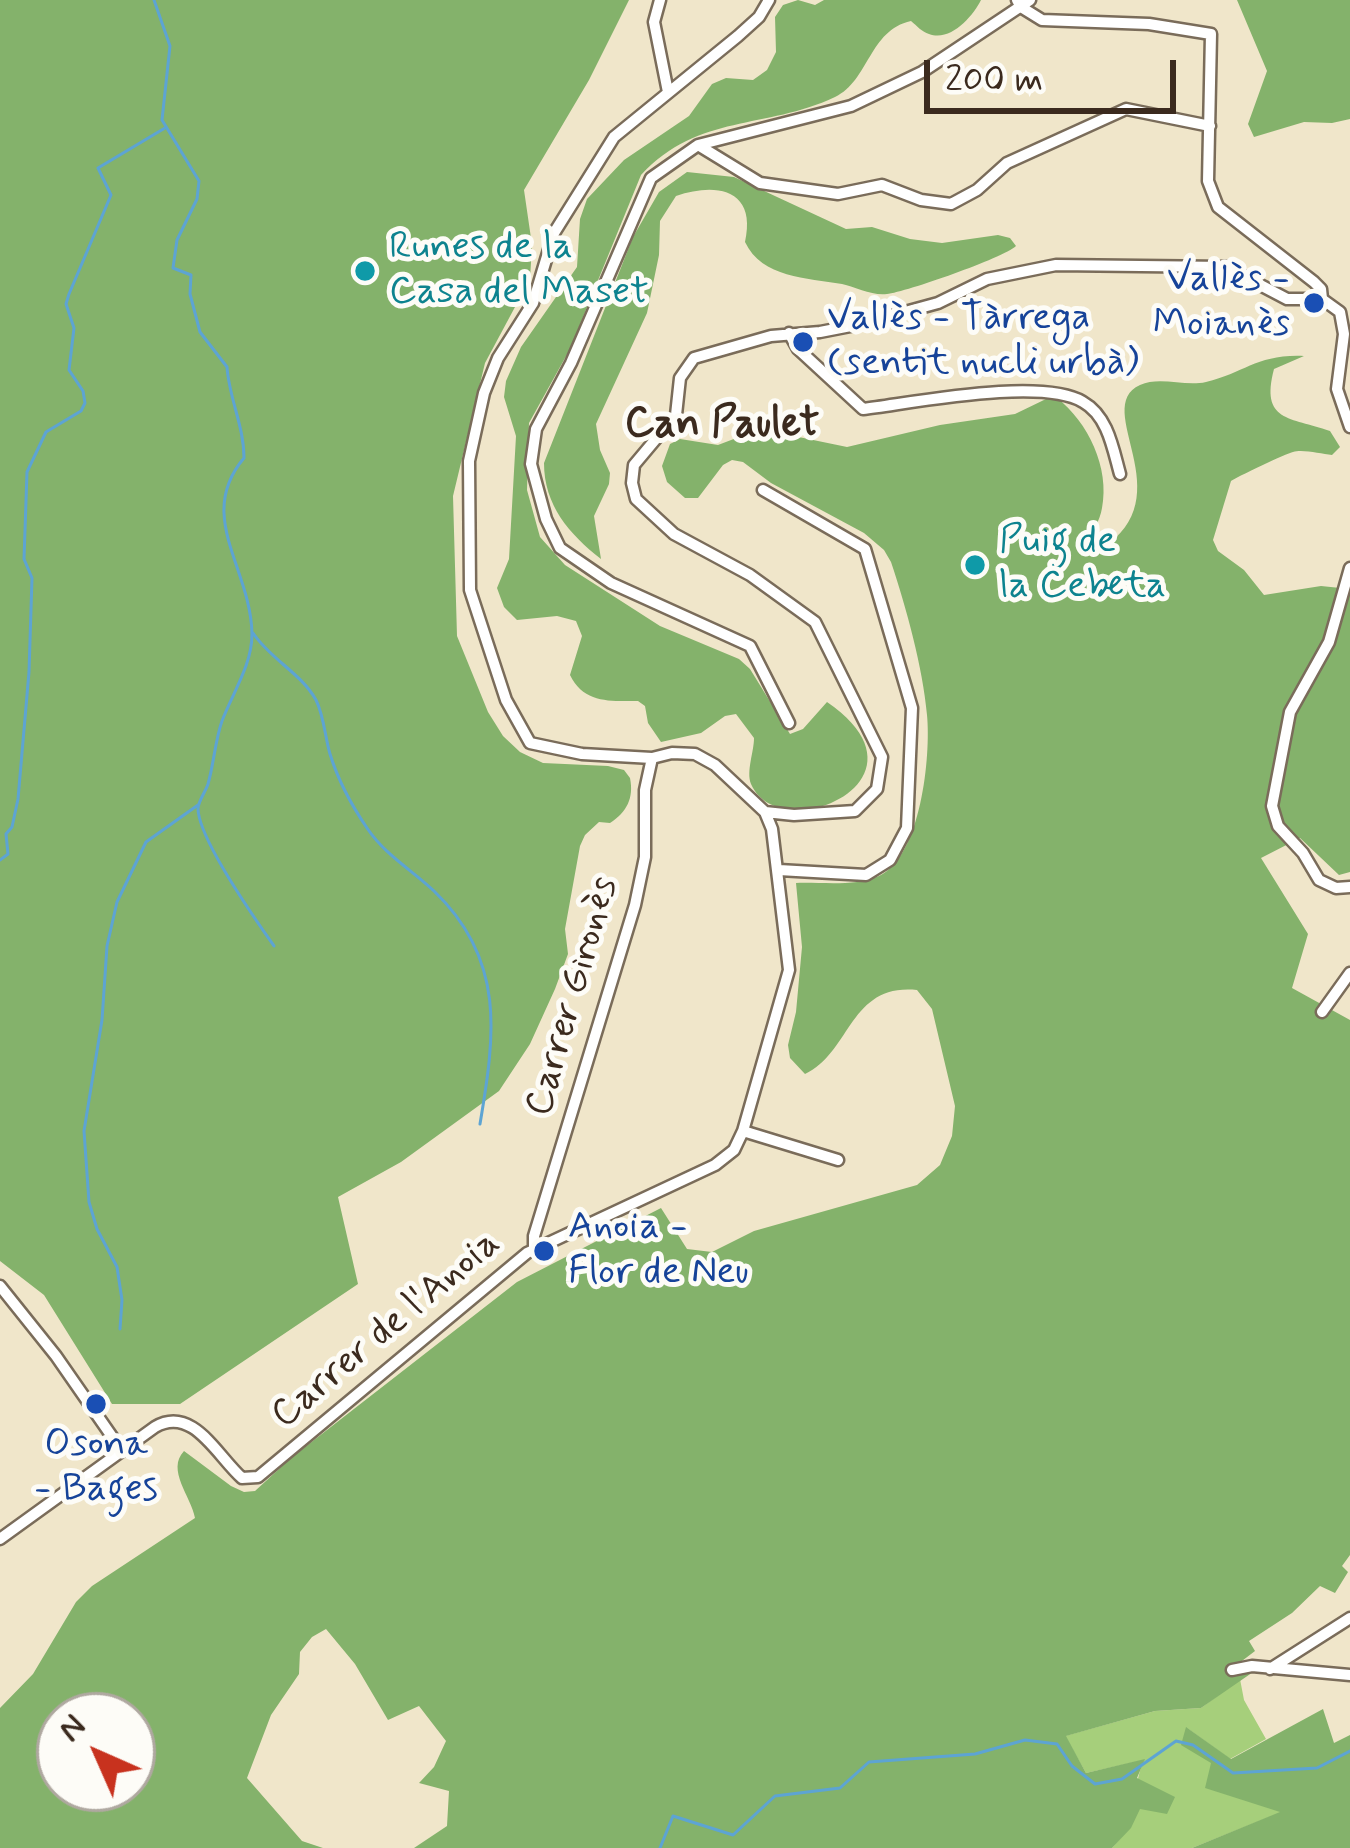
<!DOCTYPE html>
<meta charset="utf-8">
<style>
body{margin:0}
#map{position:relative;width:1350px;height:1848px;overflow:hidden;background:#f0e6ca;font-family:Mynerve,sans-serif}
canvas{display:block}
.north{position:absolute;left:36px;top:1692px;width:120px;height:120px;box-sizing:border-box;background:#fdfcf7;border:3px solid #afa8a0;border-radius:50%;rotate:315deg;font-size:33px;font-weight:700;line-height:48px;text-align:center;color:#3b2a1e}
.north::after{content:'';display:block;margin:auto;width:42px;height:54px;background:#c8321e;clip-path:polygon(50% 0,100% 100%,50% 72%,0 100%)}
.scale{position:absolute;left:924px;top:60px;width:252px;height:54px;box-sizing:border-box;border:6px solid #3b2a1e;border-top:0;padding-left:15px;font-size:36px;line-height:42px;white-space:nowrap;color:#3b2a1e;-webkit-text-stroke:9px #fdfcf7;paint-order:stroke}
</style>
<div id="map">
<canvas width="1350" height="1848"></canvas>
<div class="north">N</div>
<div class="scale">200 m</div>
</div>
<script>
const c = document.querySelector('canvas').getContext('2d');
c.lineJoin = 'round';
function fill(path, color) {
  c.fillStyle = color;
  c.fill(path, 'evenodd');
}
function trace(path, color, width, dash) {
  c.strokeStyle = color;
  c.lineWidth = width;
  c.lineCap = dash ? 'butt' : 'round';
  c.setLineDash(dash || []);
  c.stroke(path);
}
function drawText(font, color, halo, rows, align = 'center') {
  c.font = font + ' Mynerve,sans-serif';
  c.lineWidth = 10;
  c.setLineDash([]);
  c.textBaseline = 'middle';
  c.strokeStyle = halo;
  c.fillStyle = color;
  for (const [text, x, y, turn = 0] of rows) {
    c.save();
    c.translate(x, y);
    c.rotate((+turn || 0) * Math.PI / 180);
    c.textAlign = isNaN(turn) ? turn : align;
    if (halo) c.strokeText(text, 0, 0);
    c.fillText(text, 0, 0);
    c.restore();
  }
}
fill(new Path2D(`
 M1240,1679L1244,1700L1266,1739L1230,1759L1187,1728C1214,1766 1237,1796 1282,1812L1192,1848H1112C1153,1804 1126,1802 1144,1760L1086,1773L1065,1736L1155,1711L1201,1708Z`), '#a6cf7b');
fill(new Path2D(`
 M0,0H629L589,80L524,190L532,245L530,279L485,363L453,496L457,636L488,712L503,736L520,752L543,763L608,766L624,770L630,778C634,798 627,812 610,823L599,822L585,835L580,846L565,929L568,954L555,989L530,1044L499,1091L401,1162L338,1197L358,1284L180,1404H112L44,1295L0,1261Z
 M798,0L815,5L824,0H981C973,16 951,42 929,34C922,32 917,26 911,21C869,30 869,81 835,97C765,130 699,113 641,175L570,349L529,423L527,490L540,537L565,565L660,626L739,659L750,669L790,734L803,729L827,702C942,781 779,849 751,784C746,771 754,752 754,738L736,714L725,716L701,733L661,742L648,723L645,706L638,701C611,701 584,704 570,675L582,636L576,621L557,616L517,620L504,607L497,588L509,559L516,436L504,397L506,381L521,347L577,267L580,219L587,199L624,160L689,116L712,84L726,78L753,80L767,70L776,52L775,17L783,5Z
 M1237,0H1350V119L1332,123L1304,122L1254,137L1248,124L1267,71Z
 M687,172L734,177L846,229L872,227L910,239L942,243L998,235L1010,238L1016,246C1003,258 906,292 887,294C872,296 856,287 842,284C807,278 762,278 745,242C757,189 716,182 676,196L660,221L659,255L647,313L596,424L600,450L610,473L609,484L594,516L601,559C569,534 544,505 544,463L633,237L659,192Z
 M1304,356L1274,369C1260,422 1290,417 1330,431L1340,447L1332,455C1321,454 1303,449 1293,452C1287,453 1235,478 1231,481L1213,540L1218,551L1244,570L1264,595L1321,586L1350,589V872L1339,875L1300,838L1261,858L1308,934L1292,988L1350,1020V1555L1342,1566L1348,1572L1335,1593L1320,1586L1292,1613L1249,1641L1255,1651L1238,1664L1256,1670L1201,1708L1155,1711L1066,1736L1086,1773L1145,1759L1137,1778L1175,1797L1167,1814L1140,1809L1131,1828L1112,1848H414L447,1826L449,1791L419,1783L434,1767L446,1741L419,1706L388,1720L355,1664L326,1629L312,1637L300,1652L299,1674L271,1715L247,1778L302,1841L323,1848H0V1708L33,1674L76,1602L92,1586L195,1518C191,1496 166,1470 184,1451L231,1486L244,1492L255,1491L291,1458L517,1282L661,1208L687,1249L712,1252L754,1231L917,1185L940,1165L952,1136L955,1106L932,1009L917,990C849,983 851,1053 805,1074L790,1058L788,1045L796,1012L802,947L796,883C822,882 855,887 879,876C921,857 931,756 927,715C923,668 906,607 891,562L884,550L864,533L771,483L743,462L732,460L723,465L698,498H685L667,482L662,466L670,444L680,439L718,445L760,429L847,447L940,425L1015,414L1046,399L1057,398C1088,422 1110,468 1102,508C1100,521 1092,530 1091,544L1101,549C1185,496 1090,408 1140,385C1160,376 1185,387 1206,382C1245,373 1257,354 1304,356ZM60,1716H132V1788H60Z
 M1323,1709L1334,1743L1350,1735V1848H1192L1280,1812L1205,1788L1211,1763L1181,1745L1186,1727L1231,1759Z`), '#84b26b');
trace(new Path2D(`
 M154,0L170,46L162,120L199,181L197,199L177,240L173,268L191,275L190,294L200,332L227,367C229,398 244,426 244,458C195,516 251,568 252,634C252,665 233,692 222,721C215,741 214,763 208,784C205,793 198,801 198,809C199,840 255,919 274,946
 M253,633C270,659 301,673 316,700C324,716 325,737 330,754C338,780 352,806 367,828C385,855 412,870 434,891C506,960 495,1035 480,1124
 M0,860L8,854L6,834L12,827L18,799L29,672L32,578L24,559L27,472L46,432L81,411L85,403L83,391L69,370L74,328L66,304L69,294L111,195L98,168L165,128
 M120,1329L122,1300L117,1267L97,1229L89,1202L84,1131L102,1020L107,946L117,902L146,842L198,805
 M660,1848L673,1816L733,1835L775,1796L840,1788L869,1762L975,1754L1025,1740L1057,1744L1072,1766L1095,1784L1122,1779L1176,1741L1193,1745L1233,1773L1317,1768L1350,1751`), '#5da4d3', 3);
const minor = new Path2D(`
 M660,0L654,22L668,92
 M1017,0L1021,7L1042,20L1149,24L1211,34L1208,181L1218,207L1314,282L1321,289L1322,299
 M698,145L760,183L838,194L882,185L921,200L951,204L977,190L1007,163L1126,109L1210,126
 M789,333L798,349L863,409C913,403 1041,377 1083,402C1108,416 1113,449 1120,474
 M763,490L865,549L912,708L907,828L890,860L866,875L779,870
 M1350,568L1329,642L1290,712L1272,806L1278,826L1303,853L1319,880L1336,888L1350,887
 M789,723L750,646L611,583L560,548L546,519L531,464L536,429L571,363L651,178L698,145L851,106L922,72L1030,0
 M765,812L794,815L855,811L877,789L882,757L815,622L750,575L674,534L636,499L632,483L634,465L676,415L680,378L694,358L771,336L820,332L861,324L938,303L987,279L1056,265L1226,267L1287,299H1322L1340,312L1344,334L1337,389L1350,427
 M1322,1012L1350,973
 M743,1131L838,1160
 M534,1249V1236L635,905L645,857V790L652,758
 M0,1286L56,1356L122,1451
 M0,1539L155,1427C193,1405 217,1456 242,1478L258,1477L527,1253L715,1165L734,1150L743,1131L789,970L772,829L765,812L715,765L695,754L672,753L652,758L582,754L530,743L506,700L470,590L469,461L484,393L498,358L533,303L554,233L614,137L738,36L759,17L769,0
 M1270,1669L1350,1618
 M1232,1670L1252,1666L1350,1675`);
trace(minor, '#7a6c5a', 15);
trace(minor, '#fff', 10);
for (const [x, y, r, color] of [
 [365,271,12,"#0f9aa8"],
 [1314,303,12,"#1a4fb4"],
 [803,342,12,"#1a4fb4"],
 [975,565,12,"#0f9aa8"],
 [544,1251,12,"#1a4fb4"],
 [96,1404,12,"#1a4fb4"]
]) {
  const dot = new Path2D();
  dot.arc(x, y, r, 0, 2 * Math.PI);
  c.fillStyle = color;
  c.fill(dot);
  trace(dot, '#fdfcf7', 4.5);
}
drawText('39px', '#0d838f', '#fdfcf7', [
 ["Runes de la",389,249],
 ["Casa del Maset",389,294],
 ["Puig de",999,543],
 ["la Cebeta",999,588]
], 'left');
drawText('39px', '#164399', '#fdfcf7', [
 ["Vallès -",1290,281,"right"],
 ["Moianès",1290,326,"right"],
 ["Vallès - Tàrrega",827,320],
 ["(sentit nucli urbà)",827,365],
 ["Anoia -",568,1229],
 ["Flor de Neu",568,1274],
 ["Osona",96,1446,"center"],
 ["- Bages",96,1491,"center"]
], 'left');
drawText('39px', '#3b2a1e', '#fdfcf7', [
 ["Carrer Gironès",574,997,-74],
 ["Carrer de l'Anoia",387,1331,-40]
]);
drawText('bold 42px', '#3b2a1e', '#fdfcf7', [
 ["Can Paulet",722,426]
]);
</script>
